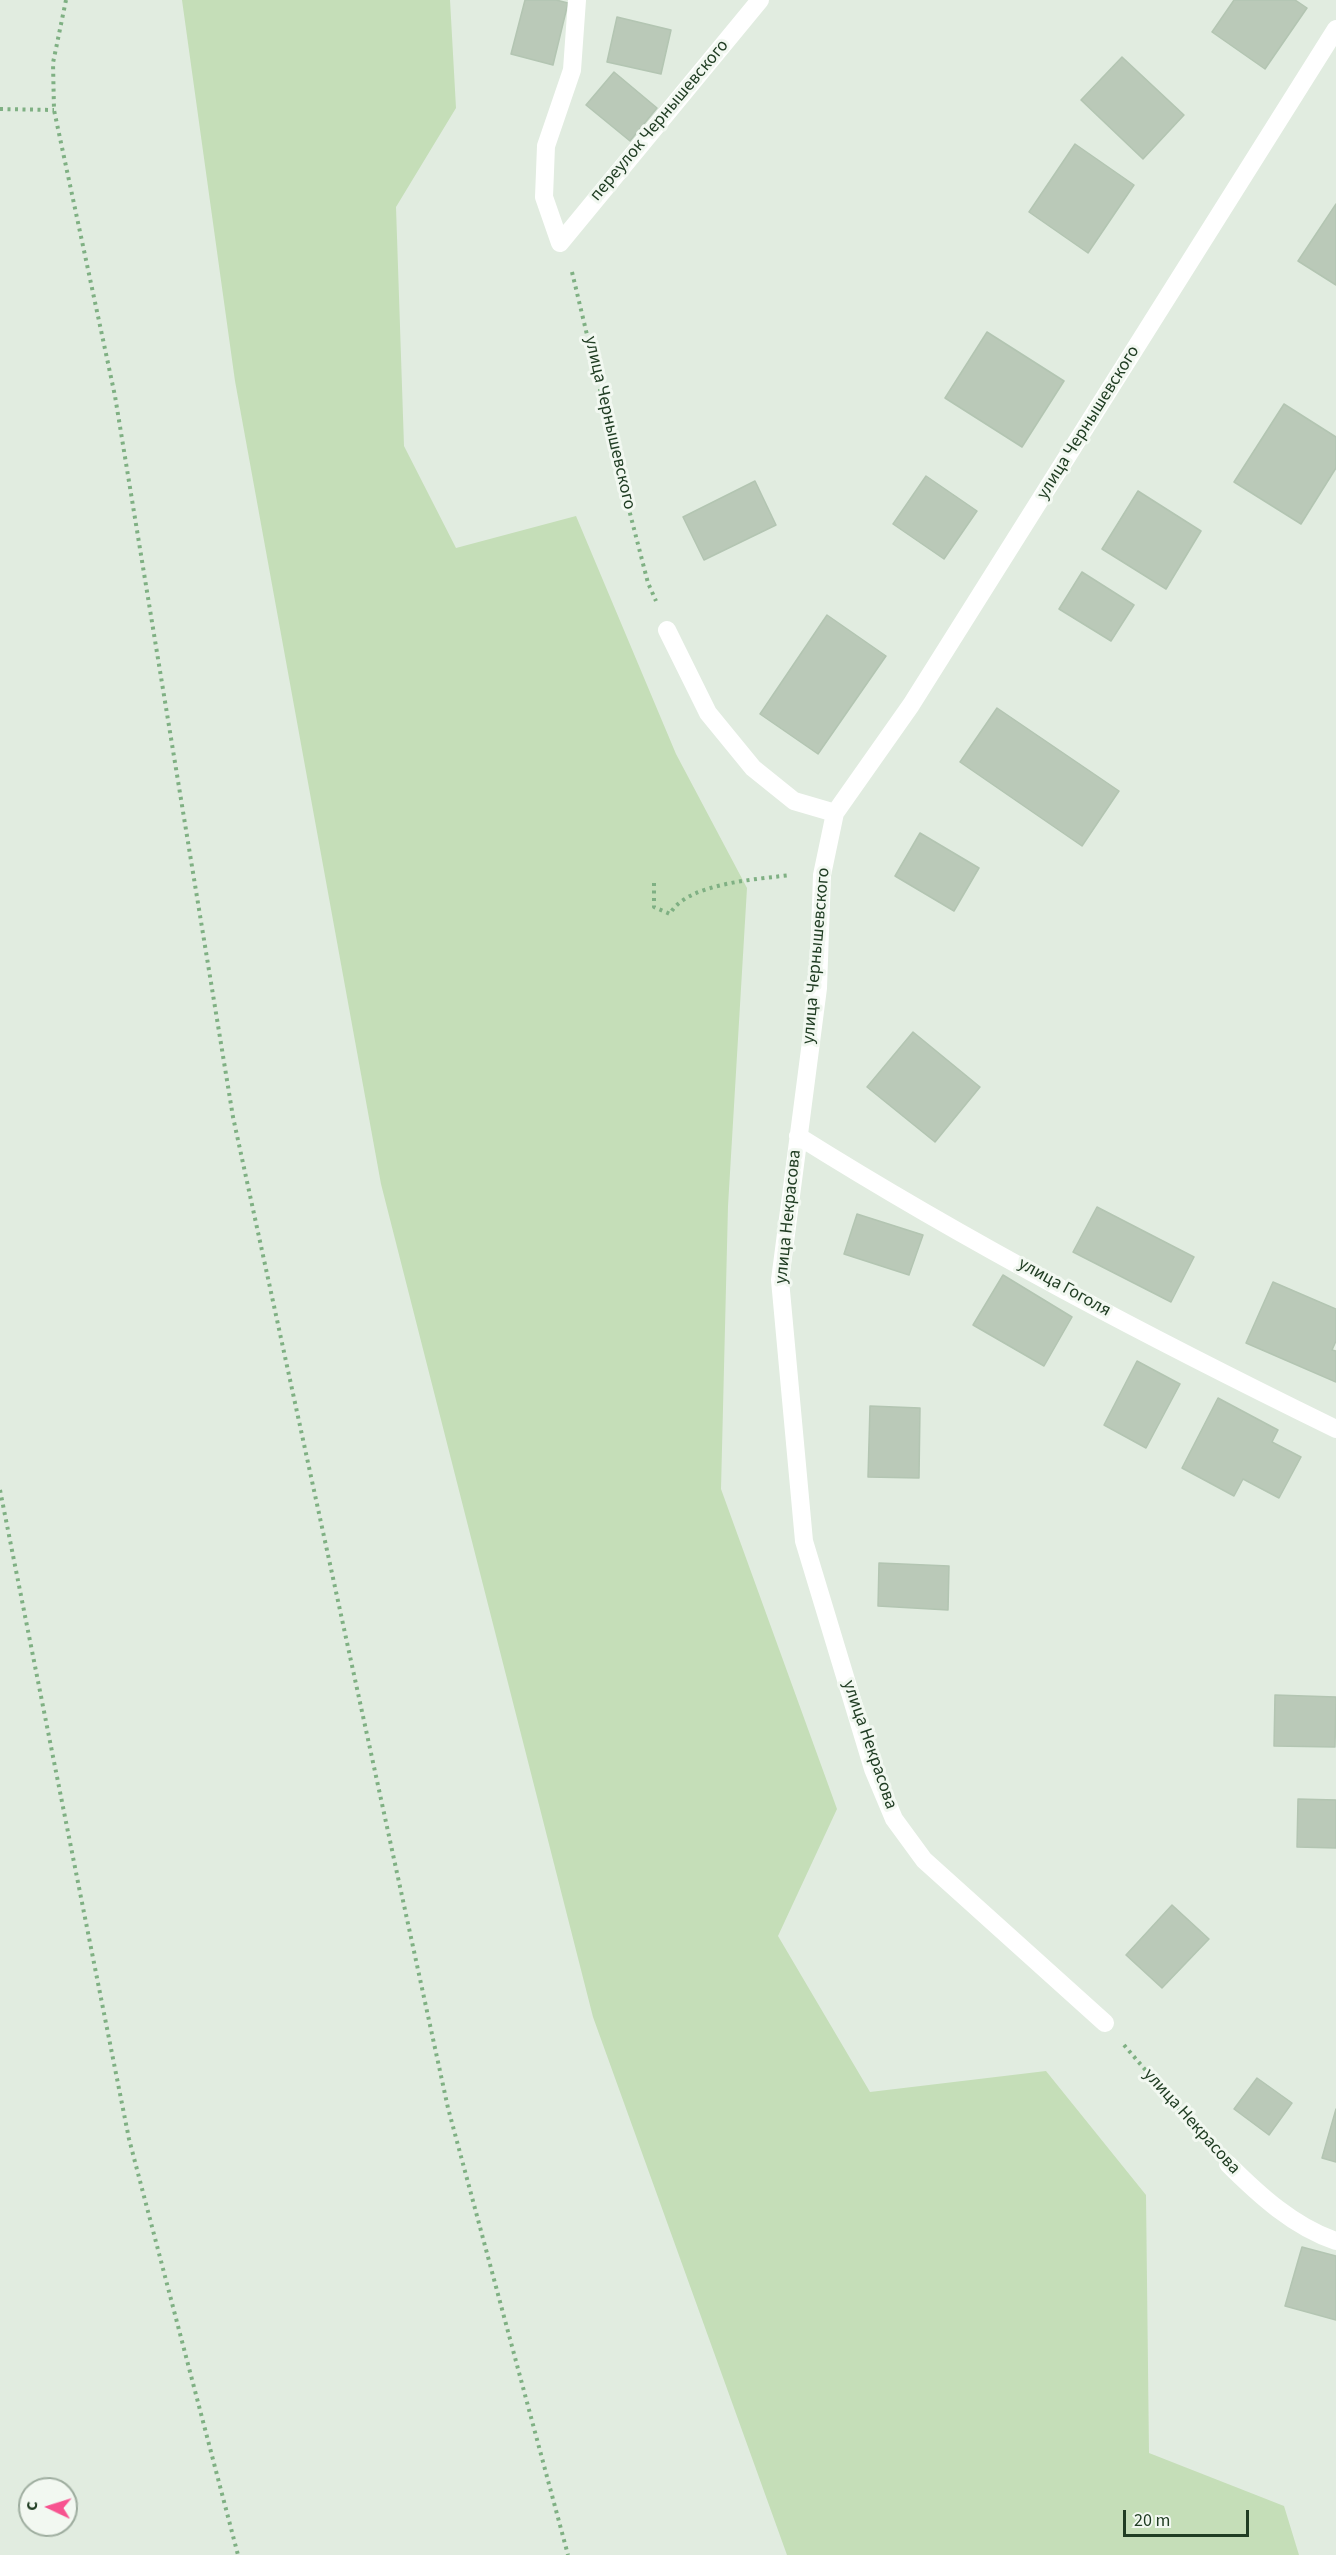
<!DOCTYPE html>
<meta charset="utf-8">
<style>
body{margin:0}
#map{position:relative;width:1336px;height:2555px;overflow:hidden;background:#e1ece0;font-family:"Source Sans 3",sans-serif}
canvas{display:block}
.north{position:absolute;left:18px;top:2477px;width:60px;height:60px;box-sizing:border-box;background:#f2f8f1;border:2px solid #9ead9f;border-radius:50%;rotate:274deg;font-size:16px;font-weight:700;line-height:24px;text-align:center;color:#203d23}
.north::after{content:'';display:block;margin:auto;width:21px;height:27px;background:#f7538f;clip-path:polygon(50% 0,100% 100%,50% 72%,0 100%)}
.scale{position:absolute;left:1123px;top:2510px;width:126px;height:27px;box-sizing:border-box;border:3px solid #203d23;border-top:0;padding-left:8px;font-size:18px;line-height:21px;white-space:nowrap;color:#203d23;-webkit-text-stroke:4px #f2f8f1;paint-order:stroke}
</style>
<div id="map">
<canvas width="1336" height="2555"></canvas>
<div class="north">С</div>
<div class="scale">20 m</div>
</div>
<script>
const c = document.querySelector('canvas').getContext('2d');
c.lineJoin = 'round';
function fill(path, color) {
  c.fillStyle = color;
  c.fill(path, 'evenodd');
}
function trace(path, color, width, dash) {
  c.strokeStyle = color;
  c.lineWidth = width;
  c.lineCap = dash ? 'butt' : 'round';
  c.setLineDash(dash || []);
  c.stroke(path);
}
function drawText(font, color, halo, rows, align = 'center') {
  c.font = font + ' "Source Sans 3",sans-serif';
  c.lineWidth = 6;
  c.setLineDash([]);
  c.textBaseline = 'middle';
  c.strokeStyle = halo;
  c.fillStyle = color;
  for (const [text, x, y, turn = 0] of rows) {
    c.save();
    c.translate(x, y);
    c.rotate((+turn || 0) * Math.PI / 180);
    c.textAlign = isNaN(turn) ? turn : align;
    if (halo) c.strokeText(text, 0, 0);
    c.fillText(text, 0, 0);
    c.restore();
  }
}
fill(new Path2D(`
 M182,0H450L456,108L396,207L404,446L456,548L576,516L676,754L747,888L728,1206L721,1489L837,1809L778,1936L870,2092L1046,2071L1146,2195L1149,2453L1284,2506L1299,2555H787L593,2017L381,1184L235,381Z`), '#c5deb8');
const building = new Path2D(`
 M525,0H556L568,3L553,65L511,54Z
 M1234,0H1295L1307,8L1265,69L1212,32Z
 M617,17L671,30L661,74L607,62Z
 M1122,57L1184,115L1143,159L1081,100Z
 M614,72L657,108L630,141L586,105Z
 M1075,144L1134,185L1088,253L1029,212Z
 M1336,204V285L1298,261Z
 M987,332L1064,381L1022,447L945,398Z
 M1284,404L1336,437V468L1301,524L1234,482Z
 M926,476L977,511L944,559L893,524Z
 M755,481L776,525L704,560L683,517Z
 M1138,491L1201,531L1166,589L1102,549Z
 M1082,572L1134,605L1111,641L1059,609Z
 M827,615L886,656L818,754L760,714Z
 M997,708L1119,791L1082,846L960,762Z
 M920,833L979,868L954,911L895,876Z
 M913,1032L980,1087L935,1142L867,1087Z
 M1097,1207L1194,1257L1171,1302L1073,1252Z
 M857,1214L923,1235L909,1275L844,1254Z
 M1003,1275L1072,1317L1044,1366L973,1325Z
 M1273,1282L1336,1309V1341L1332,1350L1336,1351V1382L1246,1343Z
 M1137,1361L1180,1384L1146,1448L1104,1425Z
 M1218,1398L1278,1430L1272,1442L1301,1457L1279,1498L1243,1479L1234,1496L1182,1468Z
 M870,1406L920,1408L919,1478L868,1477Z
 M879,1563L949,1566L948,1610L878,1606Z
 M1275,1695L1336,1697L1335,1747L1274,1746Z
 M1298,1799L1336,1800V1848L1297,1847Z
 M1172,1905L1209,1939L1162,1988L1126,1955Z
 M1257,2078L1292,2103L1269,2135L1234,2109Z
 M1336,2109V2162L1322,2158Z
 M1302,2247L1336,2256V2320L1285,2306Z`);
fill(building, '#bac9b8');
trace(building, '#b3c5b2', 1.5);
trace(new Path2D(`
 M66,0L53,63L54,110L115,396L233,1117L448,2108L568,2555
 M0,109L54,110
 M572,272L626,498L648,583L656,601
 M654,883V907L670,914C686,883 759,879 791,875
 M0,1490L129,2139L238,2555
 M1124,2045L1207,2142`), '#7fb083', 4, [3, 4.5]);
trace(new Path2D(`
 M560,243L760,0
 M560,243L544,197L546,146L572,70L577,0
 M667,630L708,713L753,768L794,801L835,813
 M798,1136C970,1244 1154,1340 1336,1429
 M1105,2023L924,1860L894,1819L873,1769L804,1541L780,1280L818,988L822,875L835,813L911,705L1336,29
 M1228,2164C1259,2195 1294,2227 1336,2241`), '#fff', 18);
drawText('18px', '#203d23', '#f2f8f1', [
 ["переулок Чернышевского",660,121,-50],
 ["улица Чернышевского",609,423,77],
 ["улица Чернышевского",1089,423,-58],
 ["улица Чернышевского",817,956,-85],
 ["улица Некрасова",789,1217,-84],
 ["улица Гоголя",1064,1288,29],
 ["улица Некрасова",869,1745,71],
 ["улица Некрасова",1191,2122,48]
]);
</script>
